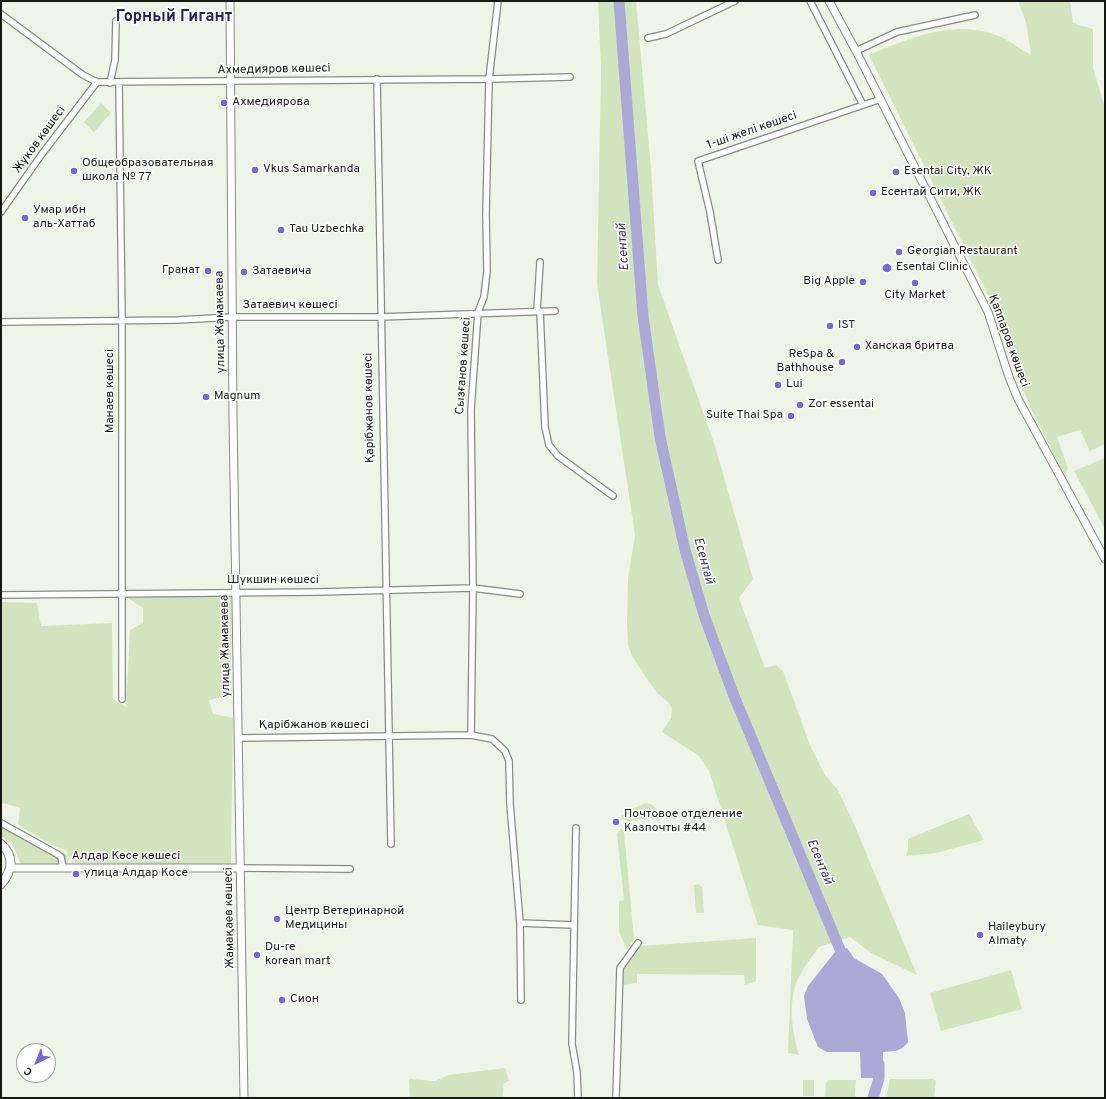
<!DOCTYPE html>
<meta charset="utf-8">
<style>
body{margin:0}
#map{position:relative;width:1106px;height:1099px;overflow:hidden;background:#eff4e8;font-family:Overpass,sans-serif}
canvas{display:block}
.frame{position:absolute;inset:0;border:2px solid #161814;pointer-events:none}
.north{position:absolute;left:16px;top:1043px;width:40px;height:40px;box-sizing:border-box;background:#fff;border:1px solid #a2a3a1;border-radius:50%;rotate:223deg;font-size:11px;font-weight:700;line-height:16px;text-align:center;color:#161814}
.north::after{content:'';display:block;margin:auto;width:14px;height:18px;background:#7666e1;clip-path:polygon(50% 0,100% 100%,50% 72%,0 100%)}
</style>
<div id="map">
<canvas width="1106" height="1099"></canvas>
<div class="frame"></div>
<div class="north">С</div>
</div>
<script>
const c = document.querySelector('canvas').getContext('2d');
c.lineJoin = 'round';
function fill(path, color) {
  c.fillStyle = color;
  c.fill(path, 'evenodd');
}
function trace(path, color, width, dash) {
  c.strokeStyle = color;
  c.lineWidth = width;
  c.lineCap = dash ? 'butt' : 'round';
  c.setLineDash(dash || []);
  c.stroke(path);
}
function drawText(font, color, halo, rows, align = 'center') {
  c.font = font + ' Overpass,sans-serif';
  c.lineWidth = 3;
  c.setLineDash([]);
  c.textBaseline = 'middle';
  c.strokeStyle = halo;
  c.fillStyle = color;
  for (const [text, x, y, turn = 0] of rows) {
    c.save();
    c.translate(x, y);
    c.rotate((+turn || 0) * Math.PI / 180);
    c.textAlign = isNaN(turn) ? turn : align;
    if (halo) c.strokeText(text, 0, 0);
    c.fillText(text, 0, 0);
    c.restore();
  }
}
fill(new Path2D(`
 M598,1H636L651,168L658,285L715,446L753,579L739,598L765,668L776,665L783,671L810,745L825,775L838,790L854,824L917,975L871,953L850,937L819,947C812,957 802,969 797,981C788,1005 792,1031 799,1055L788,1053L793,930L758,925L709,771L699,756L662,732L671,718L672,709L669,703L657,693L645,676L632,656L628,645L627,624L628,579L635,535L597,284L601,69Z
 M1018,1H1070L1073,23L1093,29V68L1105,108V444L1090,451L1080,430L1057,437L1068,468L1065,476L1029,405L1012,354L1007,333L869,55C908,39 953,19 996,35C1008,39 1019,49 1031,55L1026,22Z
 M101,103L111,113L94,132L84,122Z
 M1105,458V529L1074,471Z
 M232,596L230,695L209,700L213,714L233,718L231,865L72,863L66,850L52,845L18,825L20,808L3,803L1,807V602L37,603L41,626L112,623L113,699L126,707L130,630L143,623V608L128,598Z
 M646,803L651,804L658,810V818L628,821L621,819L622,815L628,813L629,810Z
 M969,814L984,840L936,853L906,856L908,850V839Z
 M1,826L52,850L67,854L69,860L66,865L21,864L12,844L1,836Z
 M621,828L624,832L634,939L627,950L619,931V901L624,900L617,834Z
 M698,884L702,887L704,913H696L694,885Z
 M756,938V981L745,985L744,975L637,974V983L621,985L622,968L640,946Z
 M1011,970L1022,1009L941,1031L930,993Z
 M505,1068L509,1081L504,1083L502,1098H410L409,1079L435,1081L449,1075Z
 M890,1079H933L936,1081L934,1098H886Z
 M803,1080H814V1096H803Z
 M828,1080H856L855,1095L857,1098H825L826,1083Z`), '#d2e4bd');
fill(new Path2D(`
 M847,948L854,958L882,974L899,998L905,1013L908,1042C901,1052 894,1051 883,1052V1078H861L860,1052H827L818,1047L807,1019L804,996L808,986L835,952Z`), '#abaad7');
trace(new Path2D(`
 M619,1L643,316L660,437L685,550L704,615L734,696L846,964
 M873,1098L879,1078V1064`), '#abaad7', 11);
const minor = new Path2D(`
 M810,1L863,105
 M1,14L83,75L97,82L489,79L570,77
 M648,38L666,34L735,1
 M856,51L897,32L975,15
 M377,79C380,334 384,589 391,844
 M110,83L115,60L116,21
 M119,83L122,320V699
 M1,212L42,154L97,82
 M718,260L710,212L698,161L881,99
 M537,311L540,262
 M540,311L545,427L549,445L558,456L613,496
 M1,322L178,320L233,317H380L555,311
 M1,595L318,592L473,588L520,594
 M471,735L473,588L471,410L478,312L484,297L487,271L486,214L489,79L498,1
 M239,738L471,735L492,739L505,751L509,761L510,804L520,923L521,1000
 M1,823L57,854L61,857L63,868
 M576,828L572,1044L577,1072L578,1098
 M240,868L350,869
 M520,923L573,925
 M616,1098L620,968L638,943`);
const tertiary = new Path2D(`
 M230,1L233,417L244,1098
 M829,1L856,51L988,312L1009,377L1018,399L1105,559
 M11,868H240`);
const secondary = new Path2D(`
 M1,844C15,856 12,872 1,884`);
trace(minor, '#868c81', 8);
trace(tertiary, '#868c81', 9);
trace(secondary, '#868c81', 10);
trace(minor, '#fff', 5.5);
trace(tertiary, '#fff', 7);
trace(secondary, '#fff', 8);
for (const [x, y, r, color] of [
 [224,103,4,"#7666e1"],
 [255,170,4,"#7666e1"],
 [74,171,4,"#7666e1"],
 [896,172,4,"#7666e1"],
 [873,193,4,"#7666e1"],
 [25,218,4,"#7666e1"],
 [281,230,4,"#7666e1"],
 [899,252,4,"#7666e1"],
 [887,268,5,"#7666e1"],
 [208,271,4,"#7666e1"],
 [244,272,4,"#7666e1"],
 [863,282,4,"#7666e1"],
 [915,283,4,"#7666e1"],
 [830,326,4,"#7666e1"],
 [857,347,4,"#7666e1"],
 [842,362,4,"#7666e1"],
 [778,385,4,"#7666e1"],
 [206,397,4,"#7666e1"],
 [800,405,4,"#7666e1"],
 [791,416,4,"#7666e1"],
 [616,822,4,"#7666e1"],
 [76,874,4,"#7666e1"],
 [277,919,4,"#7666e1"],
 [980,935,4,"#7666e1"],
 [257,955,4,"#7666e1"],
 [282,1000,4,"#7666e1"]
]) {
  const dot = new Path2D();
  dot.arc(x, y, r, 0, 2 * Math.PI);
  c.fillStyle = color;
  c.fill(dot);
  trace(dot, '#fff', 1.5);
}
drawText('12px', '#161814', '#fff', [
 ["Ахмедияров көшесі",274,70,-1],
 ["1-ші желі көшесі",752,131,-19],
 ["Жуков көшесі",40,140,-54],
 ["Затаевич көшесі",290,306],
 ["улица Жамакаева",221,322,-91],
 ["Қаппаров көшесі",1008,341,70],
 ["Сызғанов көшесі",464,366,-86],
 ["Манаев көшесі",111,391,-90],
 ["Қарібжанов көшесі",370,408,-91],
 ["Шукшин көшесі",273,581],
 ["улица Жамакаева",226,646,-91],
 ["Қарібжанов көшесі",314,726],
 ["Алдар Көсе көшесі",126,857],
 ["Жамақаев көшесі",230,918,-91]
]);
drawText('12px', '#161814', '#fff', [
 ["Ахмедиярова",232,103],
 ["Общеобразовательная",82,164],
 ["школа № 77",82,178],
 ["Vkus Samarkanda",263,170],
 ["Esentai City, ЖК",904,172],
 ["Есентай Сити, ЖК",881,193],
 ["Умар ибн",33,211],
 ["аль-Хаттаб",33,225],
 ["Tau Uzbechka",289,230],
 ["Georgian Restaurant",907,252],
 ["Esentai Clinic",896,268],
 ["Гранат",200,271,"right"],
 ["Затаевича",252,272],
 ["Big Apple",855,282,"right"],
 ["City Market",915,296,"center"],
 ["IST",838,326],
 ["Ханская бритва",865,347],
 ["ReSpa &",834,355,"right"],
 ["Bathhouse",834,369,"right"],
 ["Lui",786,385],
 ["Magnum",214,397],
 ["Zor essentai",808,405],
 ["Suite Thai Spa",783,416,"right"],
 ["Почтовое отделение",624,815],
 ["Казпочты #44",624,829],
 ["улица Алдар Косе",84,874],
 ["Центр Ветеринарной",285,912],
 ["Медицины",285,926],
 ["Haileybury",988,928],
 ["Almaty",988,942],
 ["Du-re",265,948],
 ["korean mart",265,962],
 ["Сион",290,1000]
], 'left');
drawText('italic 13px', '#38326a', '#fff', [
 ["Есентай",624,247,-94],
 ["Есентай",703,561,75],
 ["Есентай",819,862,67]
]);
drawText('bold 16px', '#29205b', '#fff', [
 ["Горный Гигант",174,18]
]);
</script>
